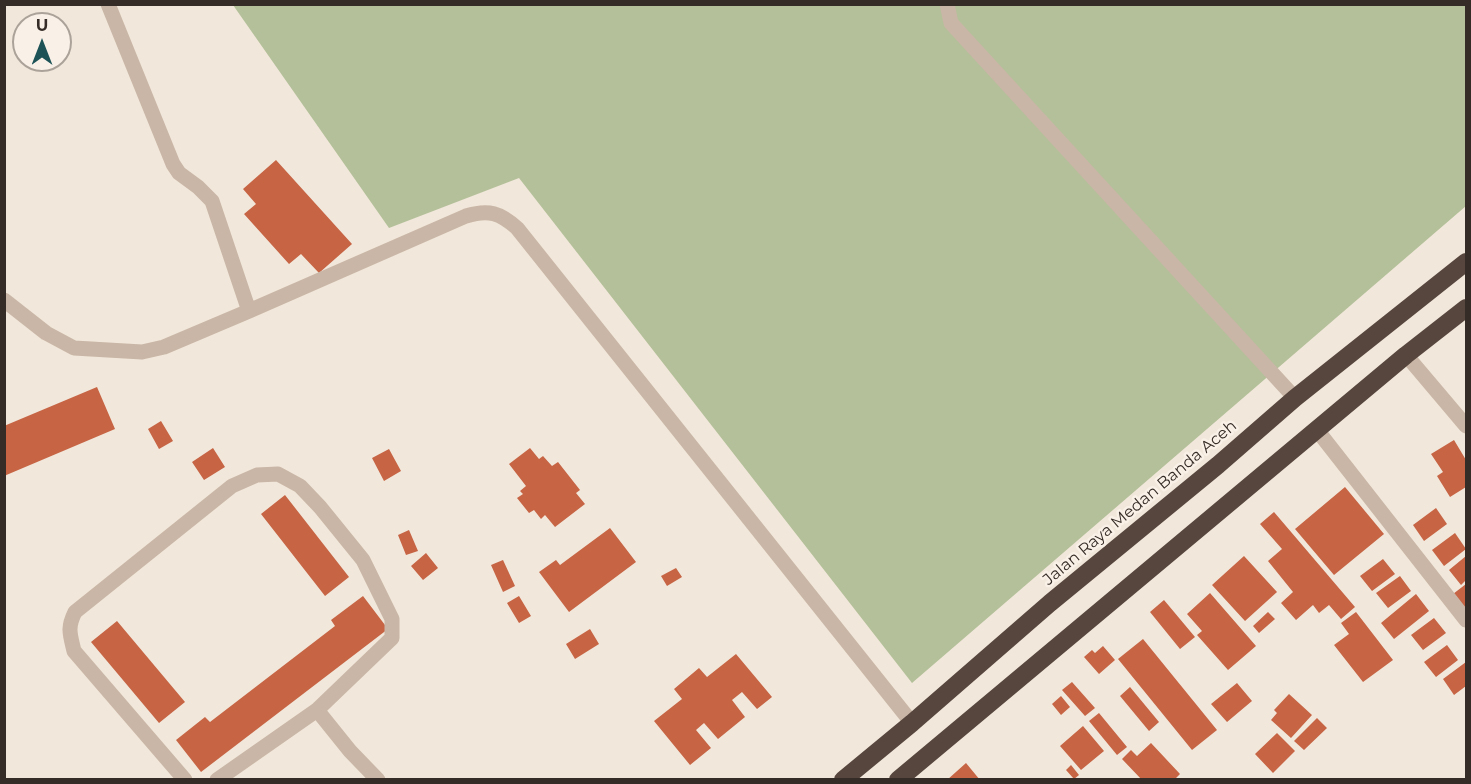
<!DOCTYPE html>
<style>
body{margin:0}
#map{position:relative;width:1471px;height:784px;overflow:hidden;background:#f1e7da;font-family:Montserrat,sans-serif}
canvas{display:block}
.frame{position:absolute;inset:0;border:6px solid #362c27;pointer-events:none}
.north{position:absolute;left:12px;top:12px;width:60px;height:60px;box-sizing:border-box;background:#f9f1e7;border:2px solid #aba29a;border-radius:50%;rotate:0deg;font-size:16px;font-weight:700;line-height:24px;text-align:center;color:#362c27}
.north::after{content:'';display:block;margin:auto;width:21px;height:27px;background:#1d5357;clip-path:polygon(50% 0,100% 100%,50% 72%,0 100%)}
</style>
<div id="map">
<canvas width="1471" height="784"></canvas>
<div class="frame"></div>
<div class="north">U</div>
</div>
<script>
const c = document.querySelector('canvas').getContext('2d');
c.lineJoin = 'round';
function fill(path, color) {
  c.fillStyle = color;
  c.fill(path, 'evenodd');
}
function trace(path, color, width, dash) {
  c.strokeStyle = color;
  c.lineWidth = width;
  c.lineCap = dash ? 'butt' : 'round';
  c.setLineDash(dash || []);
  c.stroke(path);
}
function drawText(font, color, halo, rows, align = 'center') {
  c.font = font + ' Montserrat,sans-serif';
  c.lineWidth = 5;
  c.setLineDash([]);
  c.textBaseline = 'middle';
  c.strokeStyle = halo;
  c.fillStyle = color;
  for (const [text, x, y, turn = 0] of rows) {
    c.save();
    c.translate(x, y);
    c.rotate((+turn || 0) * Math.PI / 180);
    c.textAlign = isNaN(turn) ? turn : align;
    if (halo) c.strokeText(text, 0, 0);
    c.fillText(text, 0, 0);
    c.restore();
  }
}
fill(new Path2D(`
 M233,5H1466V206L912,683L519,178L389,228Z`), '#b4c09a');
fill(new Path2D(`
 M276,160L352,244L319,273L301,254L289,264L244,214L256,204L243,189Z
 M97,387L115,429L4,476V426Z
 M161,421L173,441L159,449L148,429Z
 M1454,440L1466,460V487L1450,497L1437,476L1443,472L1431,454Z
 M213,448L225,467L204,480L192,462Z
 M530,448L539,459L543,456L552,466L558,462L580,490L576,493L585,504L555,527L545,515L541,519L534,510L529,513L517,498L523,494L520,491L526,486L509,464Z
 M389,449L401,471L384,481L372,458Z
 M1345,487L1384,534L1334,575L1295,529Z
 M285,495L349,577L325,596L261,514Z
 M1436,508L1447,524L1424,541L1413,525Z
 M1274,512L1355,607L1341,619L1329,605L1319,613L1313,605L1296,620L1281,603L1293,592L1268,561L1282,549L1260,524Z
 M610,528L636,562L569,612L539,572L556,560L560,565Z
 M409,530L418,551L406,555L398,535Z
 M1455,533L1466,549L1444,566L1432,550Z
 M426,553L438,568L423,580L411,566Z
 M1244,556L1277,592L1245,621L1212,585Z
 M1466,556V580L1461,585L1449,570Z
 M1383,559L1395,574L1372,591L1360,576Z
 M503,560L515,586L503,592L491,565Z
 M676,568L682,577L667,586L661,576Z
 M1400,576L1411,591L1388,608L1376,593Z
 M1466,584V613L1453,594Z
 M1210,593L1256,646L1228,670L1197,635L1202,631L1187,614Z
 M1416,594L1429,611L1394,639L1381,623Z
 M363,596L388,629L201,772L176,740L205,717L210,722L335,626L331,620Z
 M519,596L531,616L519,623L507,603Z
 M1164,600L1195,637L1180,649L1150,612Z
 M1268,612L1275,619L1259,633L1253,626Z
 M1356,612L1393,660L1363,682L1334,645L1349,634L1341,623Z
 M1434,618L1446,633L1423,650L1411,635Z
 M117,621L185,702L159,723L91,642Z
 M590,629L599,644L575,659L566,644Z
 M1143,639L1217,730L1192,750L1118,659Z
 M1447,645L1458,660L1436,677L1424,662Z
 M1103,646L1115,660L1099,674L1084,657L1092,650L1095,653Z
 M736,654L772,697L757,709L742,692L732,700L745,717L718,739L704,723L696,730L711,748L690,765L654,721L682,699L674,689L699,668L707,677Z
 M1466,662V686L1454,695L1443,679Z
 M1072,682L1095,708L1085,716L1062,690Z
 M1237,683L1252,701L1227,722L1211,704Z
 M1130,687L1159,722L1149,731L1120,696Z
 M1289,694L1312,715L1291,738L1271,720L1277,713L1274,710Z
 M1061,696L1070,707L1061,715L1052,704Z
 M1099,713L1127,747L1117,755L1089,721Z
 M1317,718L1327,728L1304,750L1294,741Z
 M1083,726L1104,751L1081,770L1060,746Z
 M1277,733L1295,751L1273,773L1255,754Z
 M1151,743L1180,774L1174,780H1142L1122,759L1131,750L1137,756Z
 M966,763L980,780H947Z
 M1071,765L1079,775L1074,779L1066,770Z`), '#c66444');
trace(new Path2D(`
 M108,4L173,164L179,173L198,187L212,201L249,311
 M947,4L951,23L1295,398
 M4,300L46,333L74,348L142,352L164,347L249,311L466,216C489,209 500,213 517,228L912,723
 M1406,355L1466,426
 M1317,430L1466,620
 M317,710L350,751L378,780
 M185,780L74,651C70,634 67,628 75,612L232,486L257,475L278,474L300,486L320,507L363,560L392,619V638L317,710L217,780`), '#c9b6a6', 15);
trace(new Path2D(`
 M843,780L912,723L1050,603L1218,465L1295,398L1466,262
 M898,780L1406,355L1466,308`), '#57463e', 18);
drawText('16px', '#362c27', '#f9f1e7', [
 ["Jalan Raya Medan Banda Aceh",1140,503,-40]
]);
</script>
